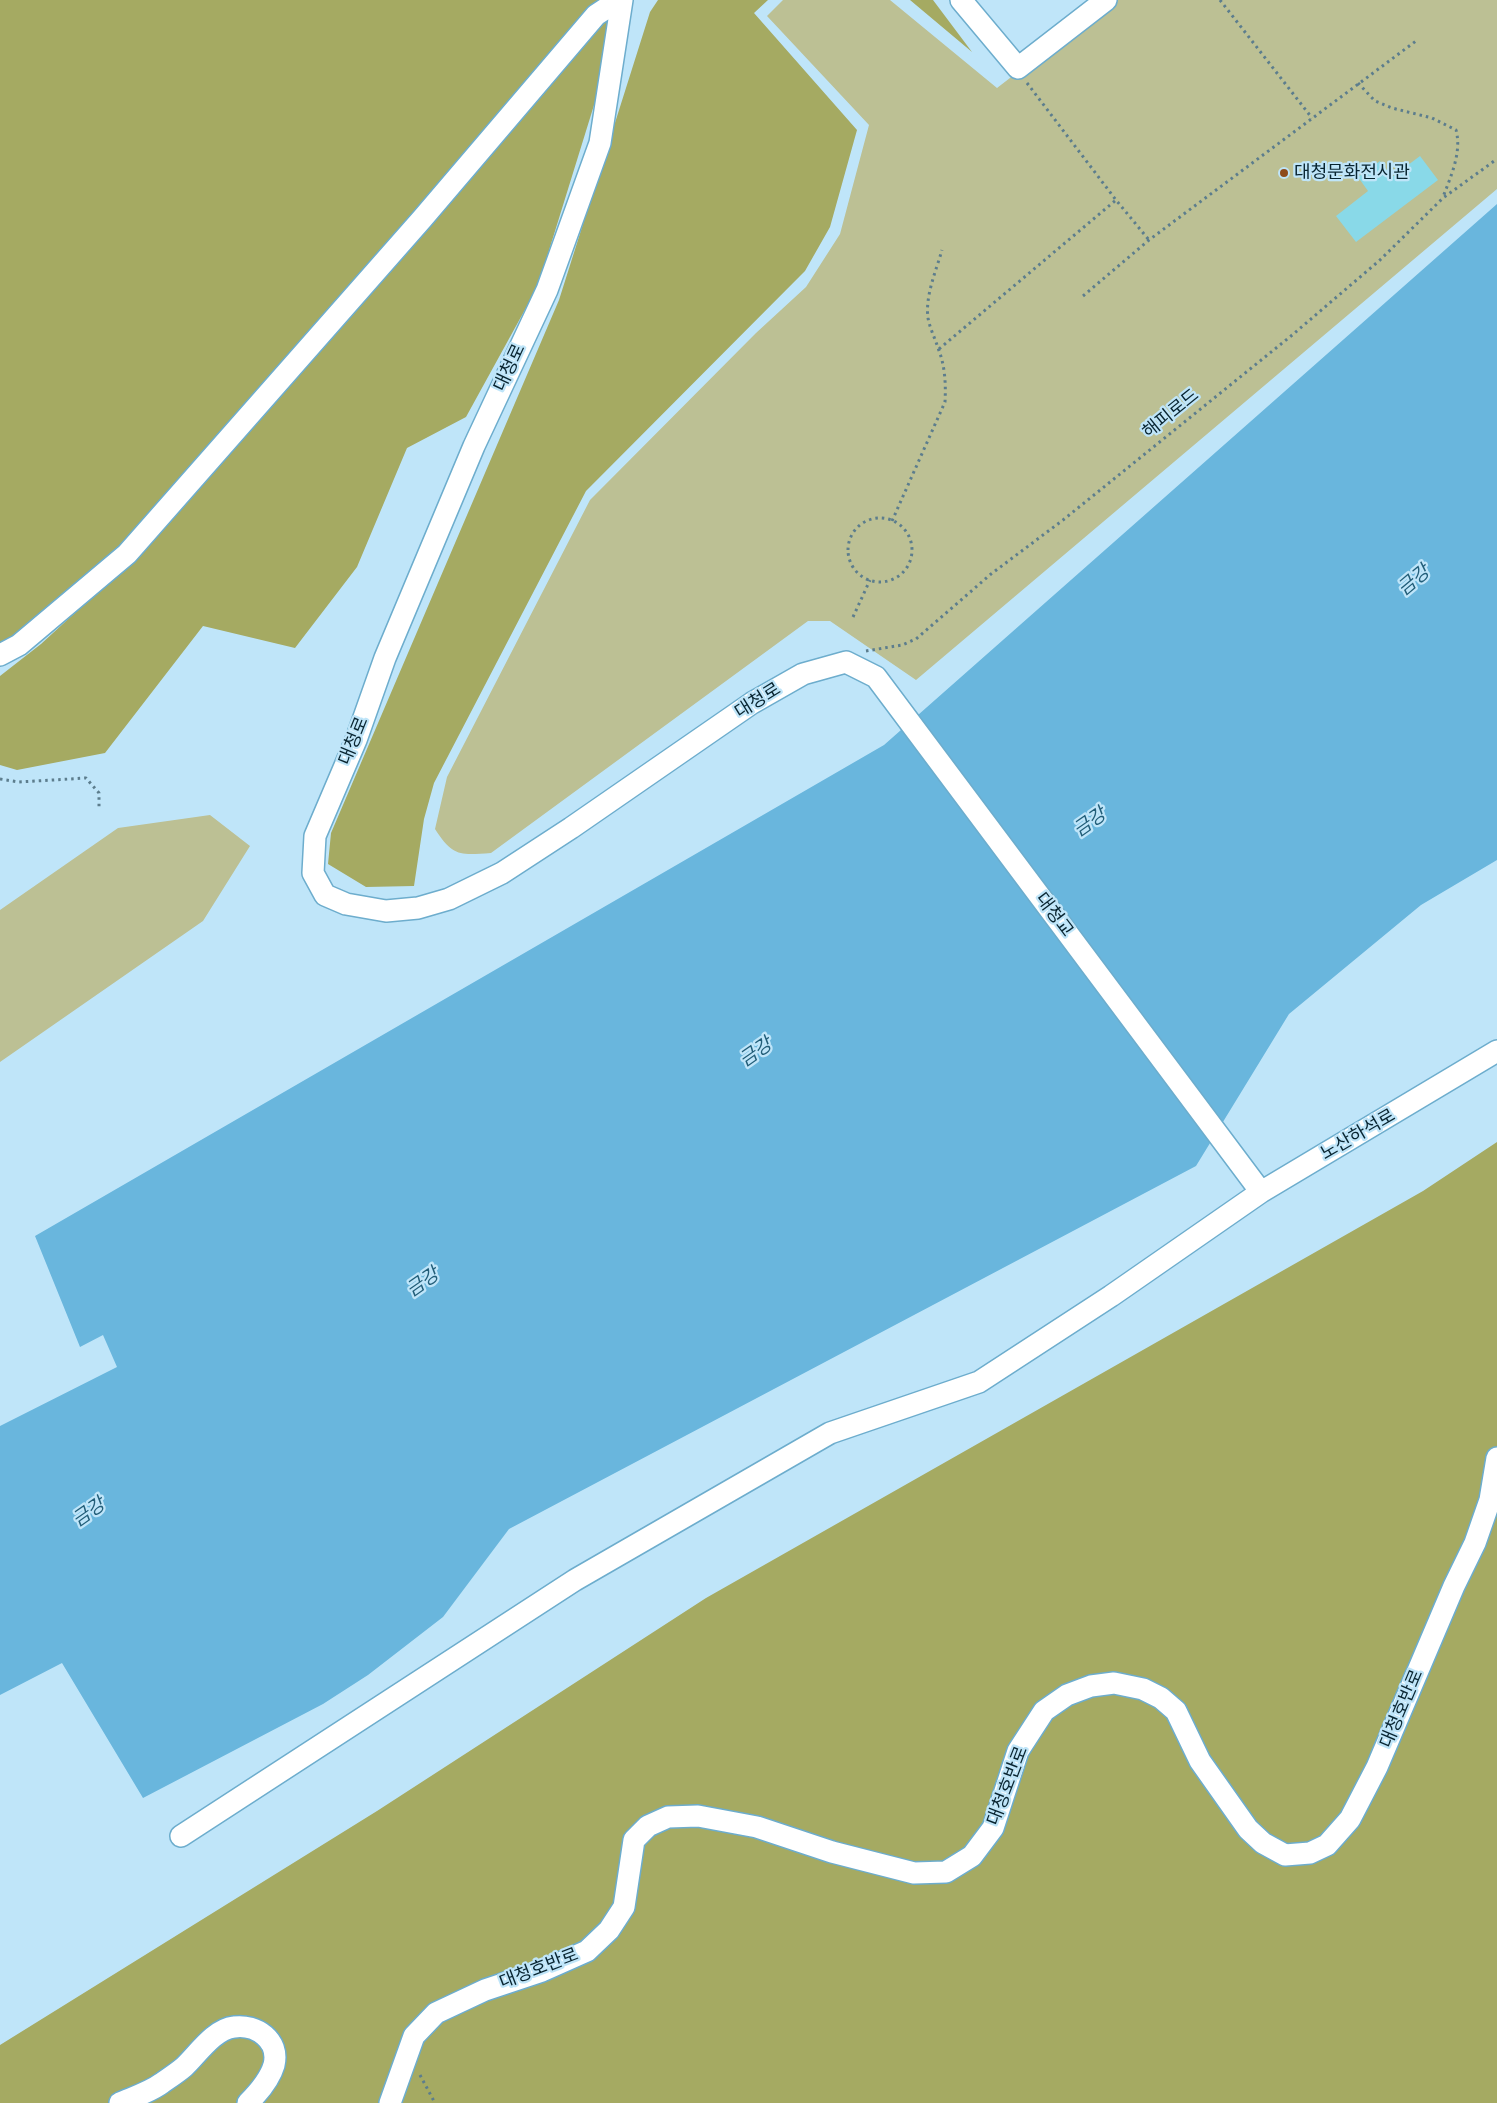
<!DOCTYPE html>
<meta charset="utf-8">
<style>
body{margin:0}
canvas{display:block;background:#bfe5f9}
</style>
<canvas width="1497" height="2103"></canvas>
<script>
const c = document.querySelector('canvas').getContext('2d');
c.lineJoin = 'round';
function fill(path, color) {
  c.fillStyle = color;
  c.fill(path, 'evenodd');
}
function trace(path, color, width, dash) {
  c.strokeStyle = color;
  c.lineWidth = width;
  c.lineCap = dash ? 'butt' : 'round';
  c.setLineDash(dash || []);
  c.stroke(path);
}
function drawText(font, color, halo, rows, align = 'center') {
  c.font = font + ' Helvetica,"Noto Sans KR",sans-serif';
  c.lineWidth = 4.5;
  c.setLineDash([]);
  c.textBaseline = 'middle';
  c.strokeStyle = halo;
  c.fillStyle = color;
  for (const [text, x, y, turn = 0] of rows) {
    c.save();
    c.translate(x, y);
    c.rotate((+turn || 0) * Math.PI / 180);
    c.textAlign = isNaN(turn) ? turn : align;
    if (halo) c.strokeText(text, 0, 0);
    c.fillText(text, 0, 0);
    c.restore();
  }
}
fill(new Path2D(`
 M783,0H890L997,88L1111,0H1497V189L916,680L830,621H808L491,853C460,855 453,857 435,829L447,777L590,500L756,333L806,287L840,234L869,125L767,16Z
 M210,815L250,846L203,921L0,1062V910L118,828Z`), '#bcc094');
fill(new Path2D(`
 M0,0H600L105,565L28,635L0,645Z
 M658,0H768L754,13L857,130L830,227L805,271L586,491L434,783L424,819L414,886L366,887L328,864L331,833L559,300L650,12Z
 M910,0H933L972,52Z
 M625,5L538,286L466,417L407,448L357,567L295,648L203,626L105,753L17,770L0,765V676L41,644L126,566L602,18Z
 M1497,1142V2103H0V2045L377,1811L706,1598L1423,1191Z`), '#a5aa62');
fill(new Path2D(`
 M1497,204V860L1421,905L1289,1014L1196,1166L509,1529L443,1617L368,1675L323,1704L143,1798L62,1663L0,1695V1426L117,1367L103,1335L80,1347L35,1236L884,745Z`), '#69b6dd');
fill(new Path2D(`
 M1420,156L1438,180L1356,242L1336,216L1368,191L1358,177L1380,161L1392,177Z`), '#89d9e8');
const minor = new Path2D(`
 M622,0L600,143L547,290L474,446L385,658L356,740L315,836L313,873L325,895L346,904L386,911L418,908L449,899L502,873L571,828L752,703L803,674L846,662L876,677L1261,1192L1497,1051
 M961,0L1018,68L1106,0
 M0,655L19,645L127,554L422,219L596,15L619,0
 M181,1836L575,1580L830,1433L979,1382L1111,1296L1261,1192
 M120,2103C134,2097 150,2092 162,2083C169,2078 177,2073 184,2067C197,2055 214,2029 234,2027C256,2024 280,2040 274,2065C270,2079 258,2093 248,2103
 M390,2103L414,2036L436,2013L485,1990L542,1971L587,1951L609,1930L624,1907L634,1840L648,1826L668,1817L698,1816L757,1827L832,1852L914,1873L946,1872L972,1856L993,1828L1018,1751L1044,1711L1067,1695L1091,1686L1114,1683L1143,1689L1161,1698L1176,1711L1200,1761L1248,1829L1263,1843L1285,1855L1310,1853L1327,1845L1350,1819L1377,1767L1454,1586L1475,1543L1490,1500L1497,1458`);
trace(minor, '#6dadcd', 24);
trace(new Path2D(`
 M1220,0L1312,118
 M1027,83L1116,200L1149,240
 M1358,83L1375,101L1392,108L1432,118L1456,130C1462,152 1451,176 1443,197
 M1083,296L1149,240L1416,41
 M939,349L1116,200
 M848 550a32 32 0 1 1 64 0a32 32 0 1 1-64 0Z
 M892,521L945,402C946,384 945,365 938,348C935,338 930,329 928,318C925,296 936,271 942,250
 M853,617L870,580
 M866,651L902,645L916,639L991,574L1063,520L1291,336L1380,260L1443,198L1497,159
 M0,779L19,782L86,778L99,793V808
 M420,2075L435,2103`), '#5c7d8d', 3, [2.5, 4]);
trace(minor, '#fff', 21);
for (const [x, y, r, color] of [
 [1284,173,5,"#8d4a1b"]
]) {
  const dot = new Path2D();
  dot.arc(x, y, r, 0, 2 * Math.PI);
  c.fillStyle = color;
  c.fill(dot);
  trace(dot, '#bfe5f9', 2);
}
drawText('18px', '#082430', '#bfe5f9', [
 ["대청문화전시관",1294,173]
], 'left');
drawText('18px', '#082430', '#bfe5f9', [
 ["대청로",510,368,-65],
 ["해피로드",1171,414,-39],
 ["대청로",758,701,-32],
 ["대청로",354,741,-68],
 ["대청교",1054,915,53],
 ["노산하석로",1358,1135,-30],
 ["대청호반로",1402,1709,-67],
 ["대청호반로",1008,1786,-69],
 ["대청호반로",539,1969,-21]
]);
drawText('italic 19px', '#225e79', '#bfe5f9', [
 ["금강",1414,581,-40],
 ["금강",1090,823,-35],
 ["금강",756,1053,-35],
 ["금강",423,1283,-35],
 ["금강",89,1513,-35]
]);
</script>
